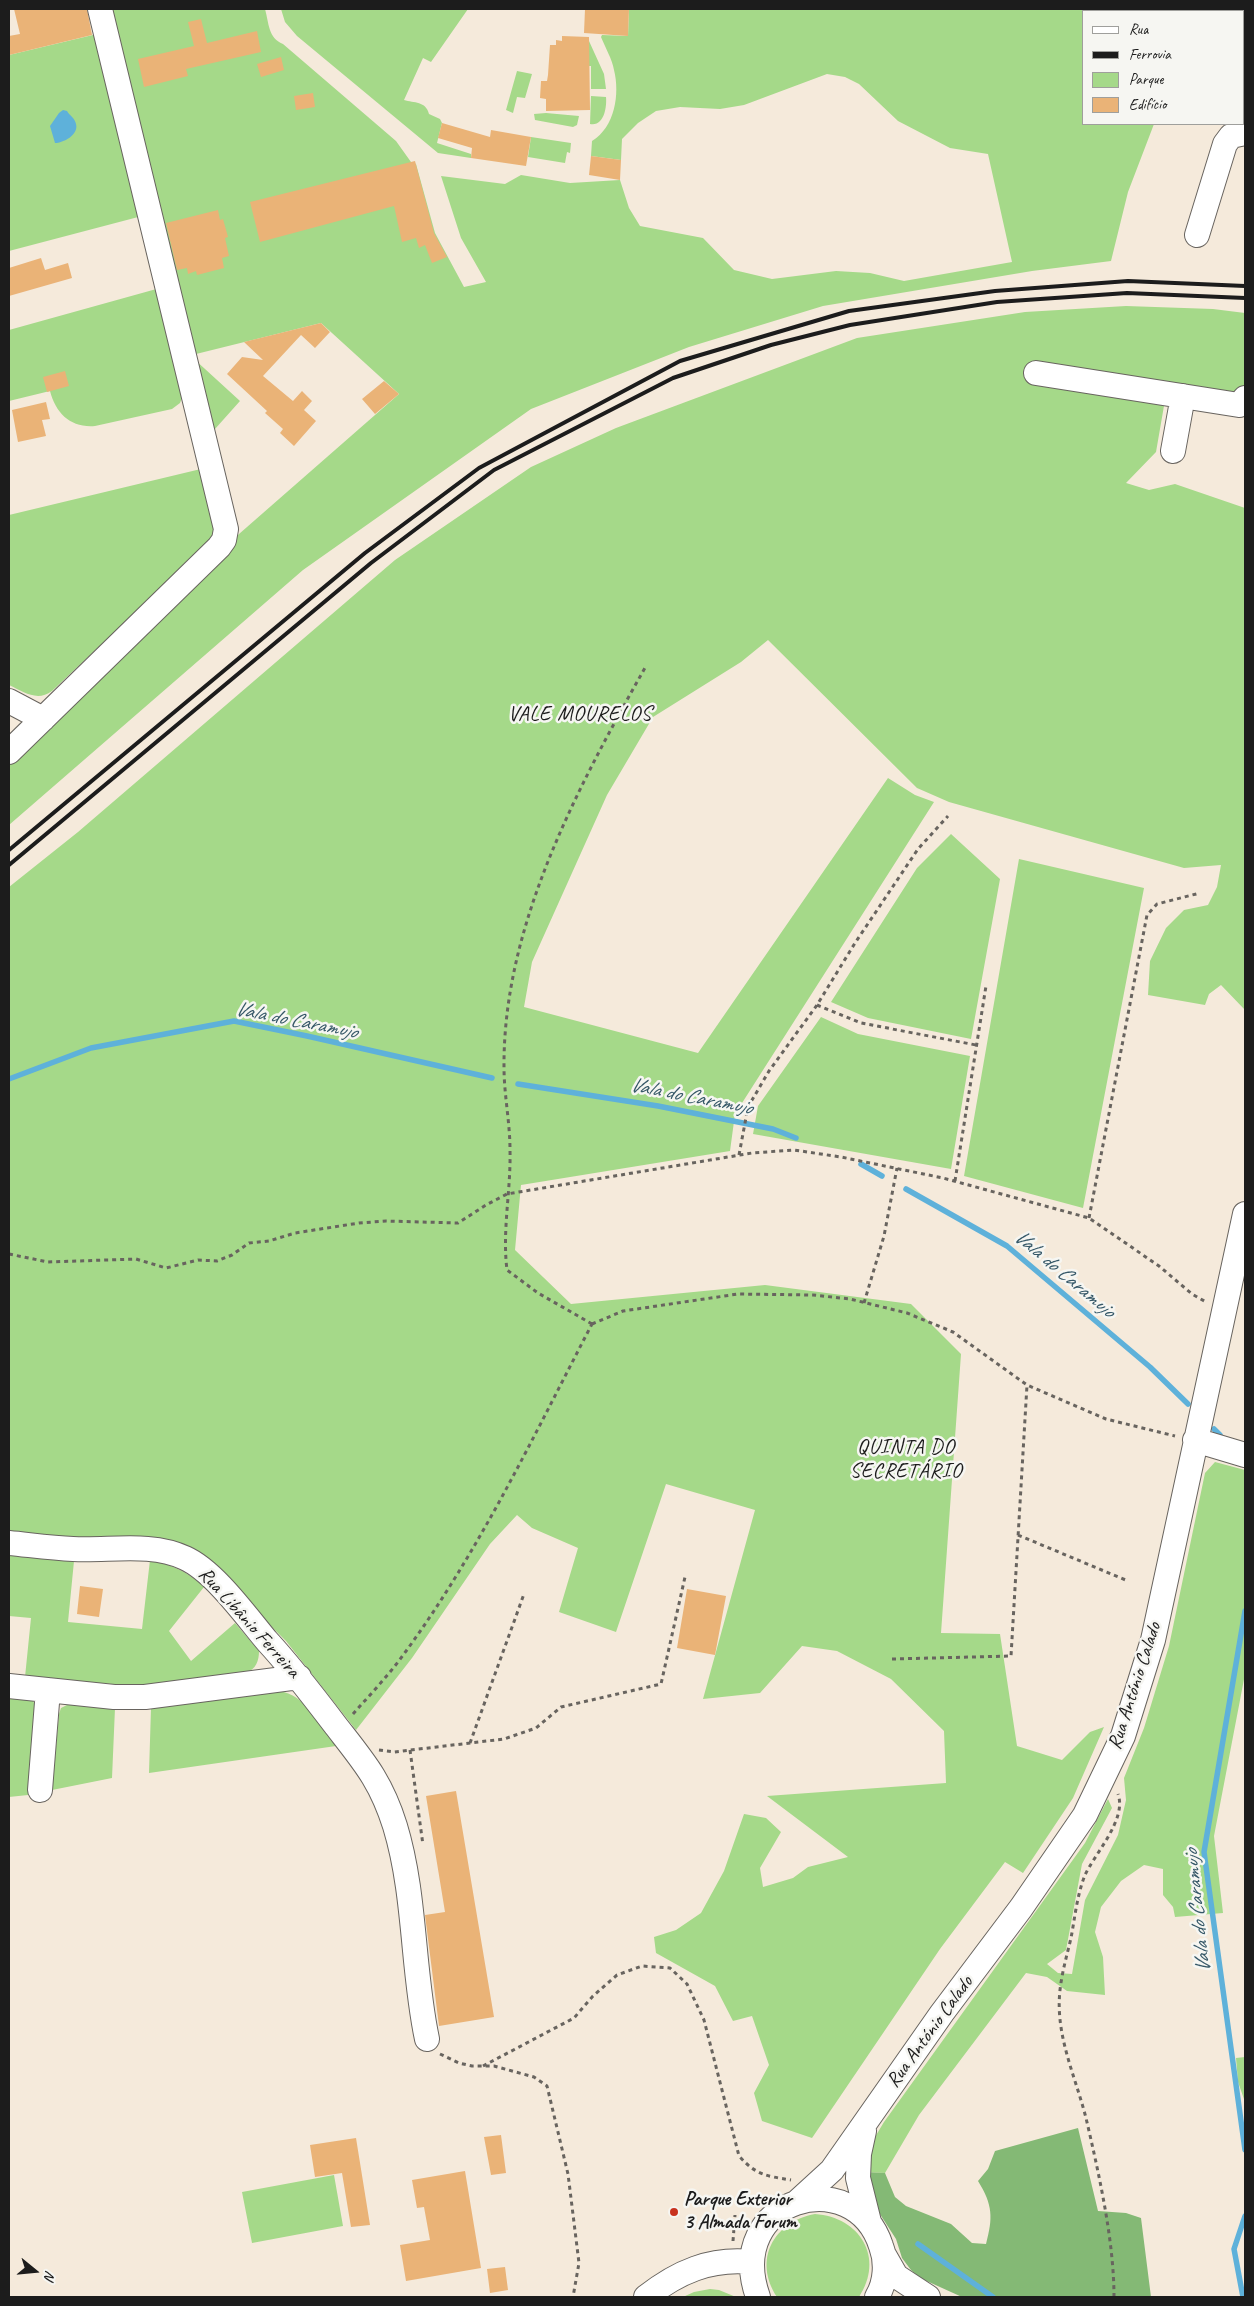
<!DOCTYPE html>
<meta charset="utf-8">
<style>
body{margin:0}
#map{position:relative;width:1254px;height:2306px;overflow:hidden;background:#f5eadb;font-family:Caveat,sans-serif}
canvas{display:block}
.frame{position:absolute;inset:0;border:10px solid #1c1c1c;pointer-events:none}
.legend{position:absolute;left:1082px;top:10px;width:162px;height:115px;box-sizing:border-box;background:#f6f6f2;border:1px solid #9f9f9c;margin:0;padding:6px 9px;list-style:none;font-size:15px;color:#1c1c1c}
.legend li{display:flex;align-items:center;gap:10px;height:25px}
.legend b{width:25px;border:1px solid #9f9f9c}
.north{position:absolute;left:10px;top:2246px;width:50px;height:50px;-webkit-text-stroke:4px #f6f6f2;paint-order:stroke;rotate:107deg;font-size:14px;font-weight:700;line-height:20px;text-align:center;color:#1c1c1c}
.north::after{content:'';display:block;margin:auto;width:18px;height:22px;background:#1c1c1c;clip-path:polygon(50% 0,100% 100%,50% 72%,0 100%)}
</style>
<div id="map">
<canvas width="1254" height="2306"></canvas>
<div class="frame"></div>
<ul class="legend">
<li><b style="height:6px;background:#fff"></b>Rua</li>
<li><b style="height:6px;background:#1c1c1c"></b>Ferrovia</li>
<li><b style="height:14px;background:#a5d989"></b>Parque</li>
<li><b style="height:14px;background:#eab377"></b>Edifício</li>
</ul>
<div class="north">N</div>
</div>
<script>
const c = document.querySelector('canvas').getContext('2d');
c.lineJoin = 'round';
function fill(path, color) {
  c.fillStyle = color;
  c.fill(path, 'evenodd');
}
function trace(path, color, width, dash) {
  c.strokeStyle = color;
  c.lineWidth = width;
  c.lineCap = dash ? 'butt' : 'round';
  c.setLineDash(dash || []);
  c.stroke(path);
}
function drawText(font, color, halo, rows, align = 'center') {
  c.font = font + ' Caveat,sans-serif';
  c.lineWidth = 5;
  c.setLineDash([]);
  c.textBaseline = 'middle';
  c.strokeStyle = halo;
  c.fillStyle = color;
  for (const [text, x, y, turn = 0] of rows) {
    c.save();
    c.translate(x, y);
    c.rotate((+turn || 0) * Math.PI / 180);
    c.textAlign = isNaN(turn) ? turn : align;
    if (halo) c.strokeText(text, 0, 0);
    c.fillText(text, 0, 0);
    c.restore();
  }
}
fill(new Path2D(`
 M116,9H265C269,23 268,38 283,44L396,141L411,162L416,164L435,233L464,287L486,282L461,238L441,176L505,184L521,175L570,183L620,180L629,208L640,226L703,238L734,270L772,279L836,271L870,273L904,281L1012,262L988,154L950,148L898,121L859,84L845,77L827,74L744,105L720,109L680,107L656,111L638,123L622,139L621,160L591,156L592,141C615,127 620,94 614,70C612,59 605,47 601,37L602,35L628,36L629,9H1149L1157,11H1083V124H1154L1128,192L1111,261L1032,271L823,306L689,347L531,409L303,570L9,825V764L120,659L239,534L399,394L321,323L192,355L109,11Z
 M281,9H468L431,62L423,58L404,100C414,103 426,101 429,114L440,119L442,123L437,143L471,154V158L438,153L297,36L285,22Z
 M97,34L142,216L9,251V55Z
 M589,41L604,74L606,89H591V66H588Z
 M517,71L532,74L525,98L517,97L513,113L506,110Z
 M591,96L606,97C607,107 604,127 590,124Z
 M546,113L579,116L577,125L573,127L535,120L534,114Z
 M531,137L571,143L570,153L567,152L565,163L528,157Z
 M160,288L184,393L180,403L172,409L95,426C71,428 56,414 50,391L9,401V330Z
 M1126,306L1213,309L1245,313V386L1236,396L1165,400L1156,452L1126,483L1149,490L1175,484L1245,508V1010L1221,985L1209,994L1205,1005L1148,995L1150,961L1166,928L1184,910L1208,905L1217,887L1221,865L1184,868L949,802L917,788L768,640L741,662L653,717L607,795L532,962L524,1007L698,1053L888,778L915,795L934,802L735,1114L730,1151L521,1185L515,1250L571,1304L765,1285L911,1304L961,1354L941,1633L1000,1634L1017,1746L1062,1760L1090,1732L1104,1727L1073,1798L1023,1873L1005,1862L940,1949L812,2138L762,2121L754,2093L769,2065L752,2016L733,2021L715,1986L656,1953L654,1937L676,1930L701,1913L724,1871L744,1814L766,1818L781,1832L760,1868L763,1887L793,1878L808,1867L848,1857L767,1796L946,1783L944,1731L891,1679L837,1651L802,1646L760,1693L703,1699L755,1510L666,1484L616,1632L559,1612L578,1548L532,1528L517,1515L490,1544L412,1658L356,1730L286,1641L194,1550L9,1535V887L78,832L395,560L531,467L616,428L857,338L1025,312Z
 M193,358L240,401L215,429L210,426Z
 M205,468L219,533L52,691C37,702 24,692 9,685V515Z
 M951,834L1000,879L971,1039L868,1018L831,1002L917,868Z
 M1019,859L1144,888L1083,1208L964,1176Z
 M821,1017L858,1034L970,1056L951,1169L753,1134L758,1106Z
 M1215,1462L1245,1470V1674L1214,1836L1223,1913L1175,1917L1173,1907L1163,1895V1869L1144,1865L1121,1881L1101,1907L1095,1932L1103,1957L1105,1995L1067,1991L1047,1977L1026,1973L919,2115L885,2173L865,2172L872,2142L884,2122L1085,1843L1108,1799L1112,1808L1082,1864L1066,1950L1047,1964L1058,1973L1072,1974L1085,1900L1118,1835L1126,1800L1124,1778L1144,1728L1169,1646L1205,1473Z
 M9,1555L74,1561L68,1622L142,1629L150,1560C172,1565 187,1571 204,1587L169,1631L191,1661L235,1623L259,1651C259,1661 256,1669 246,1673L137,1686L25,1677L31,1618L9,1616Z
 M279,1691C305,1694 321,1726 336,1746L149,1773L151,1708Z
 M9,1697L33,1700L37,1712L28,1795L9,1797Z
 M71,1703L115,1708L112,1778L52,1790L59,1714L61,1708Z
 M1245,2057V2102L1238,2082L1236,2058Z
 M334,2175L343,2226L252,2243L242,2192Z
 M815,2214C860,2217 885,2258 859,2297H777C753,2260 773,2222 815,2214Z
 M710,2289L719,2290L736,2297H683L694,2292Z`), '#a5d989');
fill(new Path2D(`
 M1078,2128L1098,2211L1126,2213L1141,2218L1151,2297H962L920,2278L911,2270L902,2258L896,2239L876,2208L865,2172L885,2173L895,2197L906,2206L951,2224L972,2243L986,2244C993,2218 993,2205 978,2181L988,2169L995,2151Z`), '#84b975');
fill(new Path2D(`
 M63,110L67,111C69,115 75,118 76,124C79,135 63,143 55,143L50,126L59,113Z`), '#5eb1da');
trace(new Path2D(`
 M9,1079L91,1048L234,1021L307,1036L492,1078
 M518,1084L658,1106L773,1129L796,1138
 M861,1164L882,1176
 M906,1189L1007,1246L1150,1367L1188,1404
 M1214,1429L1220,1435
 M1245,1611L1204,1852L1245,2150
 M918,2244L993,2297
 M1243,2297L1234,2249L1245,2216`), '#5eb1da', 5.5);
fill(new Path2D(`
 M14,9H87L92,35L9,55V36L20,34Z
 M585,9H629L628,36L584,33Z
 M201,19L207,43L257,31L261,52L186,69L188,76L144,87L138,59L194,46L188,22Z
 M562,36L589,37L590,110L546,111V99L540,98L541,81H547L548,75L550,45H556V40L562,41Z
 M281,57L284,70L261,77L257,64Z
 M313,93L315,107L296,110L294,96Z
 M442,123L490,137L491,130L531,137L526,166L471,158L472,148L438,138Z
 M591,156L621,160L620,180L589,175Z
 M415,161L434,233L447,257L432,263L425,245L419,248L416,238L402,242L394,206L260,242L250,202Z
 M218,210L220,220L223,219L228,237L225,238L229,256L222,258L224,268L197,275L196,271L188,274L187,268L177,270L166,223Z
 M41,258L45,270L68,263L72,278L9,296V268Z
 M321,323L330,332L315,348L301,335L263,376L293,401L302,391L312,401L304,410L316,421L294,446L280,433L283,429L265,413L267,411L227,374L242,357L263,360L244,342Z
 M65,371L69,386L47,392L43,377Z
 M384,381L399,394L375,414L362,399Z
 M46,402L50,419L42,420L46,436L18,442L12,410Z
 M80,1586L103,1589L99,1617L77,1614Z
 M687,1589L726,1596L715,1655L677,1648Z
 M456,1791L494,2017L439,2026L425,1915L445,1912L426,1796Z
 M501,2135L506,2173L491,2175L484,2137Z
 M356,2138L370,2225L351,2227L342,2173L315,2177L310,2145Z
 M465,2171L481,2268L406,2281L400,2245L430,2240L424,2207L417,2208L412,2180Z
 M505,2267L508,2290L490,2293L487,2269Z`), '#eab377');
const minor = new Path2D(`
 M1204,9L1210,11
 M1243,24H1245
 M1197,235L1225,144L1231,136L1245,133
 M1036,373L1239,405L1245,398
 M1173,451L1183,396
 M9,701L43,719
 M9,752L219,547L224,540L226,529L100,9
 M1195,1440L1245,1455
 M9,1543C30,1545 51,1548 73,1549C110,1551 151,1542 185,1558C214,1571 246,1616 267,1641C292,1668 314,1697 336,1726C364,1762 381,1781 395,1826C416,1895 412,1969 427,2039
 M9,1686L114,1697H145L299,1677
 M40,1790L48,1690
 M864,2131L859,2154L858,2178L869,2222
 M797,2202L832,2170L942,2013L1021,1908L1085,1815L1123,1736L1153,1640L1245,1214
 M884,2255L896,2276L928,2297
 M646,2297C678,2272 710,2258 751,2262
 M758,2297C723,2198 854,2162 881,2246C887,2262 886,2282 877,2297`);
trace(minor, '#68645f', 26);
trace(new Path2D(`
 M817,1005L861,1023L976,1045
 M739,1155L748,1107L769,1071L817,1005L855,943L918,849L948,816
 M955,1181L986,986
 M1089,1218L1147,915L1157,904L1200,893
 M9,1254L48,1262L136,1259L166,1268L198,1260L217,1261L232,1255L249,1243L269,1241L295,1233L359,1223L386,1221L458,1223L486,1205L507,1194L752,1153L794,1150L841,1157L943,1178L1089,1218L1159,1266L1192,1294L1206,1302
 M864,1303L884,1236L897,1168
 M592,1324L538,1293L507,1270C502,1230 511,1191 510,1150C510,1122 504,1095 504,1067C503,925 578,787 646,666
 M592,1324L623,1311L738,1294L813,1295L850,1299L907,1313L953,1332L1027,1385L1106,1419L1175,1436
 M1018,1535L1128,1581
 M892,1659L1011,1656L1027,1385
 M353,1714C368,1697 384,1680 398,1662C476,1558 532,1439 592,1324
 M470,1743L524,1594
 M379,1750L394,1752L504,1739L536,1728L561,1707L661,1684L685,1577
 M410,1750L423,1845
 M440,2054L459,2063L472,2066H494L534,2077L547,2086L568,2174L579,2263L573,2297
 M483,2066L574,2018L593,1996L617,1975L642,1966L670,1968L687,1984L704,2020L739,2156C756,2175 766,2176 791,2180
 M733,2241L735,2215
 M1114,2297C1114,2241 1099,2174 1086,2118C1075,2075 1055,2035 1060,1990C1062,1972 1067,1955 1071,1938C1075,1917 1077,1895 1085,1875C1096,1852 1127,1819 1118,1794`), '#68645f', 3, [4, 4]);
trace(minor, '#fff', 24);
trace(new Path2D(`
 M9,850L365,553L479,468L680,361L849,311L995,291L1128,281L1245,286
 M9,865L371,563L494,470L673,378L771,345L850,325L997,302L1127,293L1245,298`), '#1c1c1c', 4);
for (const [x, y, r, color] of [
 [674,2212,5,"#c8321e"]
]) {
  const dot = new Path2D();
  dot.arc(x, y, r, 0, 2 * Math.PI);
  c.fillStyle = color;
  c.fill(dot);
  trace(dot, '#f6f6f2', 2);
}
drawText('20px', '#1c1c1c', '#f6f6f2', [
 ["Rua Libânio Ferreira",249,1623,48],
 ["Rua António Calado",1135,1686,-72],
 ["Rua António Calado",930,2032,-54]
]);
drawText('bold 20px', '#1c1c1c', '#f6f6f2', [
 ["Parque Exterior",684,2200],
 ["3 Almada Forum",684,2223]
], 'left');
c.letterSpacing = '1px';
drawText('21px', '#1c1c1c', '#f6f6f2', [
 ["VALE MOURELOS",580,714],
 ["QUINTA DO",906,1447],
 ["SECRETÁRIO",906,1471]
]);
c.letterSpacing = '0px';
drawText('italic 21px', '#365868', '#f6f6f2', [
 ["Vala do Caramujo",296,1021,11],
 ["Vala do Caramujo",691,1097,11],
 ["Vala do Caramujo",1064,1274,40],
 ["Vala do Caramujo",1198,1911,-96]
]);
</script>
